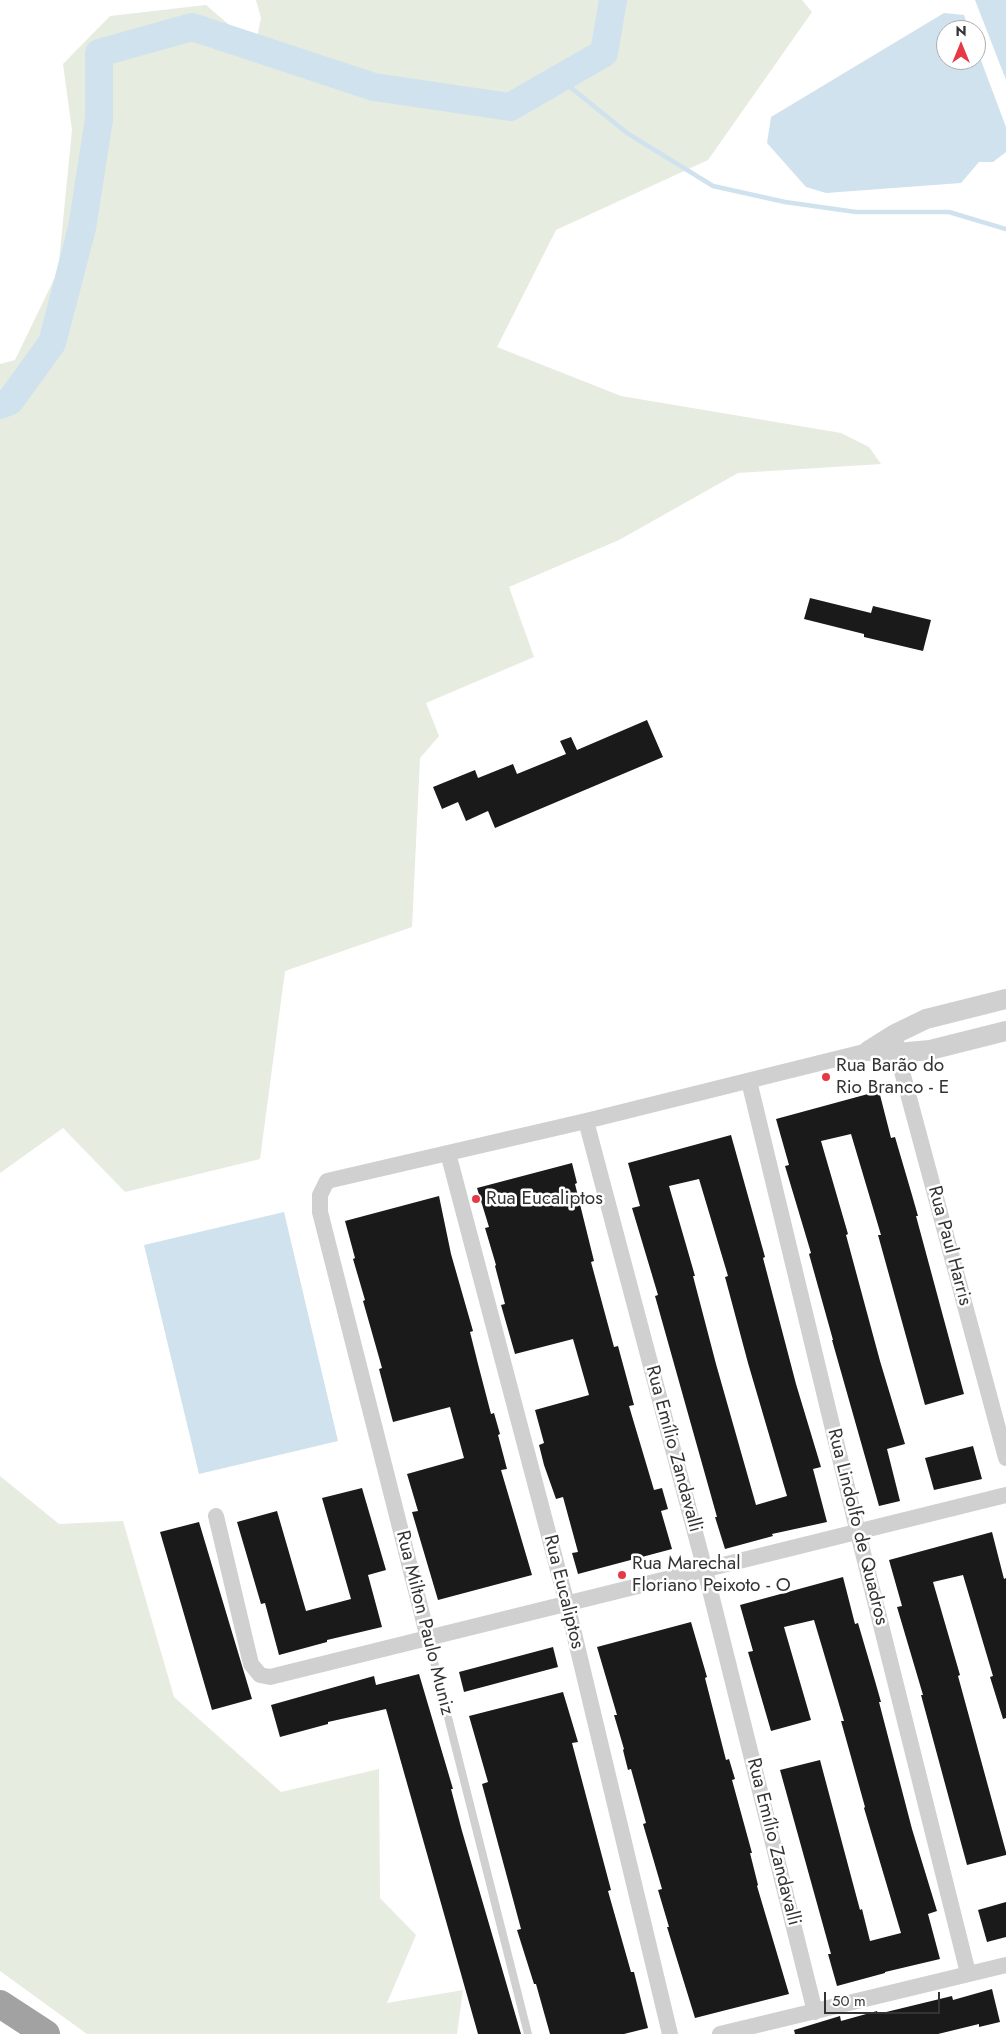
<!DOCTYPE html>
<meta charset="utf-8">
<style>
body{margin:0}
#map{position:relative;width:1006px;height:2034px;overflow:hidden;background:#fff;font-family:Jost,sans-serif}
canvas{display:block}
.north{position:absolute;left:936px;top:20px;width:50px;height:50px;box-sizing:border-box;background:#fff;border:1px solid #adadad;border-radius:50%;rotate:0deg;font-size:14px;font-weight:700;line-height:20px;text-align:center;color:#333}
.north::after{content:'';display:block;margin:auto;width:18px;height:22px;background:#e63946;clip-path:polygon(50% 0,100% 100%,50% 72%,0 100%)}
.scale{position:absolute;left:824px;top:1992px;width:116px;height:22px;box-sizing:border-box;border:2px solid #333;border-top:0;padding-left:6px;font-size:15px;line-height:18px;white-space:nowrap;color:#333;-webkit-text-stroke:4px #fff;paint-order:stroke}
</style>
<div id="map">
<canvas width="1006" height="2034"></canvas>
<div class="north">N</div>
<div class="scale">50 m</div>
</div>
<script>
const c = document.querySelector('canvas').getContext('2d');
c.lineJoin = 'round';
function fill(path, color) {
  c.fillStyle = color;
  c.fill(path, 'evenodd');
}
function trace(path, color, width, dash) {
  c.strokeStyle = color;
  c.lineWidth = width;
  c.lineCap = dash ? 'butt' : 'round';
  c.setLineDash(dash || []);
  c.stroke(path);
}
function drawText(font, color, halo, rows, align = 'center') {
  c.font = font + ' Jost,sans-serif';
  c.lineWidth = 5;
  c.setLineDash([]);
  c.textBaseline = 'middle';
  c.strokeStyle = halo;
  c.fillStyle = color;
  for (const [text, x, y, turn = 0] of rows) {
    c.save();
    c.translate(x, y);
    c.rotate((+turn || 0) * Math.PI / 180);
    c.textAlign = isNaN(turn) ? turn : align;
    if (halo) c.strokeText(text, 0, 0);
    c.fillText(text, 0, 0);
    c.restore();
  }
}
fill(new Path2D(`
 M256,0H802L812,12L708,160L556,230L497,347L621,396L841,433L869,447L881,464L738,473L619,540L509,587L534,657L426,703L439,736L420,758L412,927L285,971L260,1159L125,1192L63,1128L0,1173V364L15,360L58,271L72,130L63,64L110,16L206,5L255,47L261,18Z
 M0,1476L59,1524L123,1521L174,1697L281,1792L379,1769L380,1898L416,1935L387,2003L463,1990L457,2034H87L0,1971Z`), '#e6ecdf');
fill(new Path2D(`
 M975,0H1006V80Z
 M944,13L964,15L969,30H946V60H976V47L1006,127V152L993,162H979L961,183L826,193L806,187L767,143L771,117Z
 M284,1212L338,1441L199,1474L144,1245Z`), '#cfe2ee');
trace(new Path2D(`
 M559,78L627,133L713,186L785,202L856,212H949L1006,229`), '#cfe2ee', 4.5);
trace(new Path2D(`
 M0,405L10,401L52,343L82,228L99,119V53L192,27L374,87L510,107L604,53L613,0`), '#cfe2ee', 28);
fill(new Path2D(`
 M810,598L871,613L873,606L931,620L923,651L864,637V634L804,619Z
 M647,720L663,757L495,828L488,811L466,821L458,802L442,809L433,787L475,770L478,778L513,764L517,774L566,754L560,741L571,737L577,750Z
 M879,1091L891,1138L895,1137L912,1195L918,1216H916L964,1394L925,1405L878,1235H881L851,1134L821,1141L848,1234L846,1235L880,1361L905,1444L887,1449L900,1501L879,1506L832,1340H833L809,1254L811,1253L785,1166L789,1165L776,1119Z
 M731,1135L765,1257L763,1258L796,1384L821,1467L813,1469L827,1522L772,1534L773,1536L725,1549L715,1517H717L655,1296L658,1295L632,1208L640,1206L628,1163ZM699,1179L728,1276L725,1277L748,1363L787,1496L756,1505L716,1364L693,1276H695L669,1186Z
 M572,1163L577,1183L575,1184L594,1261L591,1262L614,1347L618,1346L634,1405L629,1406L654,1490L662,1488L668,1509L661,1511L672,1549L578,1574L572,1553L578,1552L563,1497L556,1499L544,1465L539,1445L544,1443L535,1410L589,1395L573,1339L515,1354L501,1305L505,1304L495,1266L496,1265L485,1228L489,1227L477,1188Z
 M439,1196L451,1254L473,1331L470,1332L478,1364L491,1414L494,1413L500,1434L498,1435L507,1469L501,1470L532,1575L438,1600L412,1512L418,1511L407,1474L464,1458L450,1407L393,1422L379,1369L382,1368L363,1301L365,1300L353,1259L355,1258L345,1221Z
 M973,1446L982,1479L934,1490L925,1458Z
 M362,1488L386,1570L368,1575L382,1627L327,1640V1642L279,1655L265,1603L261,1604L237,1522L277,1511L306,1611L351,1599L322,1498Z
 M199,1522L252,1699L212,1710L160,1532Z
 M992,1532L1004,1579L1006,1578V1718L1003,1719L990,1677L993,1676L963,1575L933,1582L960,1675L958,1676L1006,1852V1855L967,1865L921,1695H923L897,1607L902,1606L889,1560Z
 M843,1577L855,1624L858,1623L875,1681L881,1702H879L912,1829L937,1911L928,1914L940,1959L885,1972V1973L837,1986L828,1954H831L780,1770L820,1760L860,1910L862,1909L870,1941L901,1933L864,1808L865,1807L841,1721H844L814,1620L784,1627L811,1720L771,1731L748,1652L753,1651L740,1605Z
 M691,1622L707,1677L705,1678L726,1760L729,1759L735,1779L732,1780L752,1853H750L758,1885L757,1886L789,1994L695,2018L667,1927H669L658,1890L662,1889L643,1824L646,1823L631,1769L628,1770L623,1750L624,1749L614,1715H617L597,1647Z
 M553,1647L558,1667L464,1692L459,1672Z
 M419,1674L453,1789H451L462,1831L521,2034H478L386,1709L328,1722V1724L280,1737L271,1705L374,1676L376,1685Z
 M563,1692L578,1742L572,1743L611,1890L608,1891L631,1972H634L648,2028L624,2034H550L536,1984H534L517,1930L521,1929L482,1784L488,1782L469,1716Z
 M1006,1902V1937L987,1942L978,1910Z
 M992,1989L1000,2022L979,2027V2024L938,2034H795L794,2030L840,2016L841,2021L877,2011L878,2014L952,1996L953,2000Z`), '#1a1a1a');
trace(new Path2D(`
 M428,1638L528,2034`), '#d0d0d0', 8);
trace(new Path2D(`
 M896,1041L897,1053L1006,1458
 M749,1081L858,1533L968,1973
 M586,1121L705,1570L815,2012
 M448,1153L567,1604L670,2034
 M216,1516L251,1664L260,1675L270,1677L1006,1495
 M428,1638L320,1212V1195L327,1181L586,1121L868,1051
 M720,2034L1006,1965`), '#d0d0d0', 16);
trace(new Path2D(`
 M868,1051L895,1034L926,1019L1006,999
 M868,1051L897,1053L930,1050L1006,1031`), '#d0d0d0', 20);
trace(new Path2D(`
 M0,2004L46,2034`), '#a2a2a2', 28);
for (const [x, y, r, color] of [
 [826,1077,5,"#e63946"],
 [476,1199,5,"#e63946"],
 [622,1575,5,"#e63946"]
]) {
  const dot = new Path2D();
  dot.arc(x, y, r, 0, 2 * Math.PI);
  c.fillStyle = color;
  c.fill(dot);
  trace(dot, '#fff', 2);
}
drawText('19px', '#333', '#fff', [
 ["Rua Barão do",836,1066],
 ["Rio Branco - E",836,1088],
 ["Rua Eucaliptos",486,1199],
 ["Rua Marechal",632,1564],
 ["Floriano Peixoto - O",632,1586]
], 'left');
drawText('19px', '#333', '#fff', [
 ["Rua Paul Harris",949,1246,75],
 ["Rua Emílio Zandavalli",673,1449,75],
 ["Rua Lindolfo de Quadros",857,1527,76],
 ["Rua Eucaliptos",563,1592,76],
 ["Rua Milton Paulo Muniz",424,1623,76],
 ["Rua Emílio Zandavalli",773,1842,76]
]);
</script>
